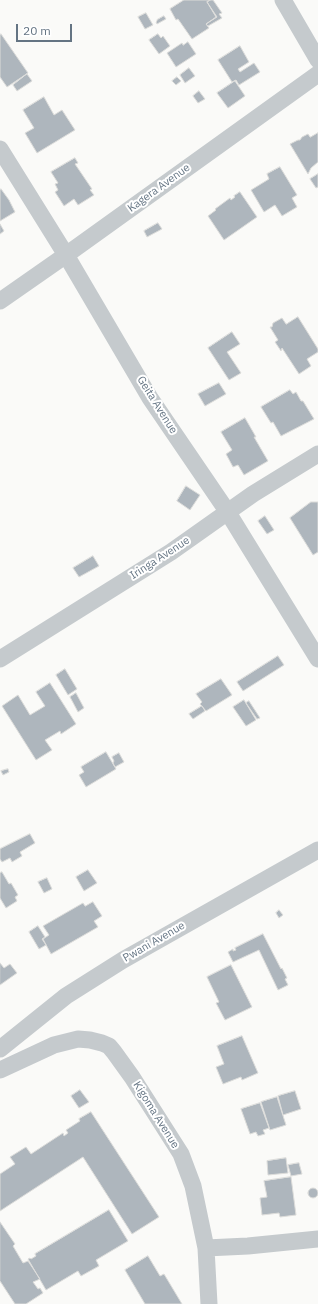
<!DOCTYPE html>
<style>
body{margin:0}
#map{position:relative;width:318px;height:1304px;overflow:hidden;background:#fafaf8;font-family:"IBM Plex Sans",sans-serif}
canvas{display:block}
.scale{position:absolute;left:16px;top:24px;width:56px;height:18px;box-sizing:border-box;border:2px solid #647483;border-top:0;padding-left:5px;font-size:12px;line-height:14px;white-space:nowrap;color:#647483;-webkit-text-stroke:3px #fff;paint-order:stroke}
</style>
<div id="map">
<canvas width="318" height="1304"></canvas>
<div class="scale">20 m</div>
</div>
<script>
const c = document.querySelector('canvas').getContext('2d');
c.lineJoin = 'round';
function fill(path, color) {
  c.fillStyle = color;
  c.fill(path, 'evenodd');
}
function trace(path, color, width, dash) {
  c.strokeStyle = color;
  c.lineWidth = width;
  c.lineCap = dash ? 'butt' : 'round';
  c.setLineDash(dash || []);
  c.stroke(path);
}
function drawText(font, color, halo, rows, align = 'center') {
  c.font = font + ' "IBM Plex Sans",sans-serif';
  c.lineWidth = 4;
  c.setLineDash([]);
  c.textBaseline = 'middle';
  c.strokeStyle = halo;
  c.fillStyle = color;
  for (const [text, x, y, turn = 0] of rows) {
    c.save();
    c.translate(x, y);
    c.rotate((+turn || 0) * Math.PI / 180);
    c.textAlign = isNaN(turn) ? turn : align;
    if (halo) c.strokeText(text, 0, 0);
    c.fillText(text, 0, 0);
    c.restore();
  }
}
const building = new Path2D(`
 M184,0H210L207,2L216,17L206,24L209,28L192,39L178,19L176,20L170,9Z
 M211,0H213L222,13L219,14L222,18L208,26L206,24L217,17L207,2Z
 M146,13L153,25L145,29L138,17Z
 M164,16L166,19L157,24L156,22L157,21V20Z
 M1,34L28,73L7,87L0,77V35Z
 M158,34L161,38L163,36L170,46L159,54L149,40Z
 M188,42L196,54L176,67L167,53L182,43L183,45Z
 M240,46L249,62L238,69L240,72L254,63L260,72L239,85L236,80L232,82L218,60Z
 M189,68L195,76L185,83L180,75Z
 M27,74L32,81L17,91L13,85Z
 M177,77L181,81L176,85L172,81Z
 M235,81L245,96L228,108L217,93Z
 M199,91L205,99L198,103L193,96Z
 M44,97L54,115L62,110L75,130L37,153L25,133L34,128L23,110Z
 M318,133V162L311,168L308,174L290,144L298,140H300L302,137L308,134L310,137Z
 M75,158L78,163L75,164L92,189L90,190L94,195L78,205L74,199L64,206L55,192L58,190L55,184L58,183L51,172Z
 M280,167L297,195L292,198L297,207L282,216L275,205L264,212L251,190L269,179L267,174Z
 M318,174V187L316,188L310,179Z
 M1,189L9,200L15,212L0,221V190Z
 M240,192L257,217L224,240L208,216L216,210L215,209L230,198L231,200L235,197L234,196Z
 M158,223L162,229L147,237L144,231Z
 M0,224L4,231L0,234Z
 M298,317L318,349V352L307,359L311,366L299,374L282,348L281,351L275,342L278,340L270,327H272L273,323L282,318L286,324Z
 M232,332L240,344L227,352L241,373L229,380L208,348Z
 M219,383L226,394L205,406L198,394Z
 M290,390L293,394L296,392L301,401H303L314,419L281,436L273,422L271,423L261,407Z
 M245,418L256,437H254L268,461L244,475L238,465L233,467L226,454L232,450L221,432Z
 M186,486L200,495L190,510L177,501Z
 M311,502H318V552L313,555L290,518Z
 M265,516L274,530L267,534L258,521Z
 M93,556L99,566L79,577L73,568Z
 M278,656L284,665L243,691L237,682Z
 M65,669L77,689L68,695L56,675Z
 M221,679L232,695L206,711L200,704L202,702L196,694Z
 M50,683L76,724L61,734L60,731L45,740L52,750L36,760L2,706L18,695L30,715L45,706L36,692Z
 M76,693L84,708L78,712L70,697Z
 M244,700L256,720L246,726L233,707Z
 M249,701L260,718L257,719L246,703Z
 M202,706L205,711L193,719L189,714Z
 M106,752L116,769L86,787L79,775L84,772L81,767Z
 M119,753L124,762L115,767L113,763L114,761L112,757Z
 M8,769L9,772L3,775L1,771Z
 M30,834L35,843L20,852L22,856L12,862L10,858L2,862L0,859V849Z
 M88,870L97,883L84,891L76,877Z
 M2,872L9,884L11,883L18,895L15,897L17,901L6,908L0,898V873Z
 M47,878L52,889L44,893L38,882Z
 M93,902L102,916L94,921L98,927L51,954L43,939L49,935L43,926L83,903L85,906Z
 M279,910L283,915L279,918L276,913Z
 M38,926L45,937L42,939L46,945L39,949L29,932Z
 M263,934L281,969L282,968L287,978L285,979L288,985L278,990L259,950L233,962L228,952L233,949V951L236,950L235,948Z
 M0,963L4,968L10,964L17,973L0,985Z
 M231,965L252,1007L225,1020L216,1003L219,1002L207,977Z
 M242,1036L258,1073L242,1080L241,1077L223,1084L216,1067L224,1064L217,1046Z
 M80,1090L89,1102L79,1108L71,1096Z
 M295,1091L301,1109L283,1115L278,1096Z
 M277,1097L286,1125L270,1130L261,1102Z
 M260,1103L269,1128L263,1130L265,1134L258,1136L256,1132L250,1134L241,1109Z
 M91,1112L159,1217L132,1234L83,1157L0,1211V1174L15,1164L10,1157L26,1147L31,1154L63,1133L64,1136L68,1133L66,1130L80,1121L79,1119Z
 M286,1158L288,1173L268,1175L267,1161Z
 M299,1163L302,1174L291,1176L288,1165Z
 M291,1177L296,1215L280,1217L279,1213L262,1215L260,1198L267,1197L264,1181Z
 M308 1193a5 5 0 1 1 10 0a5 5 0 1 1-10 0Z
 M109,1210L128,1241L96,1260L99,1266L81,1276L78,1271L46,1290L28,1259L30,1258L31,1259L36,1256L35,1254Z
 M0,1222L15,1244L13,1246L23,1263L28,1261L40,1279L33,1282L38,1289L40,1288L43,1293L26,1304H15L0,1281Z
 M148,1256L160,1276L164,1274L182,1304H145L125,1270Z`);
fill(building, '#aeb6bd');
trace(building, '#dcdcda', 1);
trace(new Path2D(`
 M283,0L318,60
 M0,149L66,255L150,398L227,511L318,659
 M0,301L66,255L318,74
 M0,659L171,552L253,494L318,454
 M0,1049L66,996L123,960L318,850
 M0,1070L54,1045L78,1039L90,1040L102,1043L109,1046L114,1052L132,1077L181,1154L193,1186L206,1248L209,1304
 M206,1248L248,1246L318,1239`), '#c5cacd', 17);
drawText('11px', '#647483', '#fff', [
 ["Kagera Avenue",159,188,-36],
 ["Geita Avenue",157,405,58],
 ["Iringa Avenue",160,558,-33],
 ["Pwani Avenue",154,942,-30],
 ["Kigoma Avenue",156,1115,58]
]);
</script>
